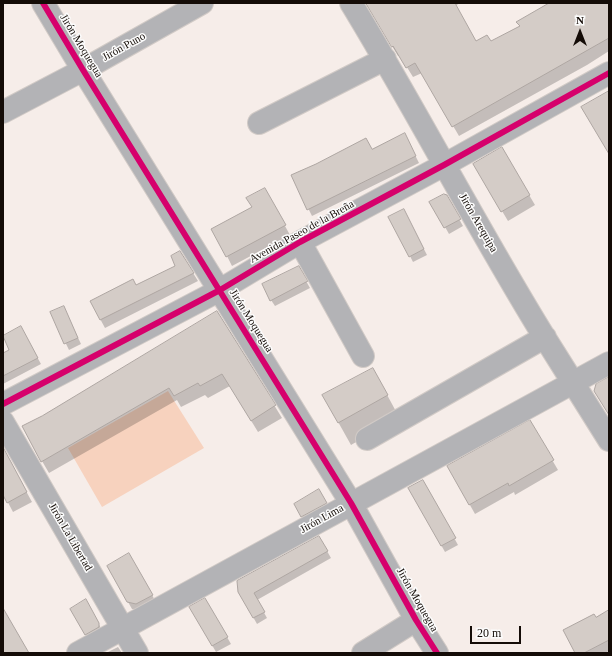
<!DOCTYPE html>
<meta charset="utf-8">
<style>
body{margin:0}
#map{position:relative;width:612px;height:656px;overflow:hidden;background:#f6ede9;font-family:Georgia,serif}
canvas{display:block}
.frame{position:absolute;inset:0;border:4px solid #140c07;pointer-events:none}
.north{position:absolute;left:560px;top:12px;width:40px;height:40px;-webkit-text-stroke:3px #fcfcfc;paint-order:stroke;rotate:0deg;font-size:11px;font-weight:700;line-height:16px;text-align:center;color:#140c07}
.north::after{content:'';display:block;margin:auto;width:14px;height:18px;background:#140c07;clip-path:polygon(50% 0,100% 100%,50% 72%,0 100%)}
.scale{position:absolute;left:470px;top:626px;width:51px;height:18px;box-sizing:border-box;border:2px solid #140c07;border-top:0;padding-left:5px;font-size:12px;line-height:14px;white-space:nowrap;color:#140c07;-webkit-text-stroke:3px #fcfcfc;paint-order:stroke}
</style>
<div id="map">
<canvas width="612" height="656"></canvas>
<div class="frame"></div>
<div class="north">N</div>
<div class="scale">20 m</div>
</div>
<script>
const c = document.querySelector('canvas').getContext('2d');
c.lineJoin = 'round';
function fill(path, color) {
  c.fillStyle = color;
  c.fill(path, 'evenodd');
}
function trace(path, color, width, dash) {
  c.strokeStyle = color;
  c.lineWidth = width;
  c.lineCap = dash ? 'butt' : 'round';
  c.setLineDash(dash || []);
  c.stroke(path);
}
function drawText(font, color, halo, rows, align = 'center') {
  c.font = font + ' Georgia,serif';
  c.lineWidth = 3;
  c.setLineDash([]);
  c.textBaseline = 'middle';
  c.strokeStyle = halo;
  c.fillStyle = color;
  for (const [text, x, y, turn = 0] of rows) {
    c.save();
    c.translate(x, y);
    c.rotate((+turn || 0) * Math.PI / 180);
    c.textAlign = isNaN(turn) ? turn : align;
    if (halo) c.strokeText(text, 0, 0);
    c.fillText(text, 0, 0);
    c.restore();
  }
}
fill(new Path2D(`
 M168,391L204,448L102,507L68,448Z`), '#f7d2be');
fill(new Path2D(`
 M366,3H460L455,6L476,42L491,43L520,27L517,22L552,3H609V51L587,65L459,136L422,73L413,77L400,56H398Z
 M408,141L419,163L312,216L292,176L317,165Z
 M502,149L535,205L508,221L474,164Z
 M446,196L463,226L449,234L431,202Z
 M270,199L290,235L232,266L227,256Z
 M407,216L427,255L413,262L410,256Z
 M180,252L198,281L105,328L91,302L136,286L177,266Z
 M298,267L310,288L275,306L271,300Z
 M217,312L282,418L258,432L230,386L208,398L205,395L181,407L177,400L49,473L42,461V417Z
 M51,313L67,314L81,344L69,350Z
 M21,328L41,364L3,384V354L10,350Z
 M385,391L399,417L351,445L323,395Z
 M530,422L558,470L515,495L514,492L475,514L448,466Z
 M3,449L32,502L13,512L3,493Z
 M423,481L458,545L445,552L409,488Z
 M319,491L331,513L308,526L295,504Z
 M319,537L331,558L257,600L267,618L257,624L239,592Z
 M129,555L156,602L140,610L132,609L108,567Z
 M205,599L231,644L216,652L190,607Z
 M86,601L102,630L89,641L71,609Z
 M609,611V651L605,653H576L595,619Z
 M118,647L122,653H106Z`), '#0003');
const building = new Path2D(`
 M366,3H455L476,41L487,35L491,41L520,26L516,22L549,3H609V38L452,127L415,63L406,68L393,46L392,47Z
 M609,91V154L581,107Z
 M405,133L416,156L307,210L291,175L316,164L366,138L372,149Z
 M502,147L530,195L501,212L473,164Z
 M265,188L286,225L226,257L211,229L252,207L246,198Z
 M444,194L447,195L461,219L444,228L429,202Z
 M404,209L424,249L409,257L388,217Z
 M180,251L194,273L100,320L90,301L133,279L136,285L175,266L171,256Z
 M299,266L308,281L270,301L262,284Z
 M64,306L78,338L64,344L50,312Z
 M217,311L276,405L251,421L222,374L200,386L198,383L174,396L169,388L41,462L22,426L42,416Z
 M21,326L38,358L3,376V353L9,350L3,336Z
 M373,368L388,395L338,423L322,395Z
 M609,377V415L594,391L596,384Z
 M530,420L554,460L509,486L508,483L469,505L447,466Z
 M3,447L27,492L7,503L3,495Z
 M423,480L456,538L441,546L408,488Z
 M319,489L327,503L301,517L294,504Z
 M319,536L328,551L254,593L265,612L253,618L238,592L237,581Z
 M129,553L153,595L136,604L127,602L107,566Z
 M205,598L228,637L212,646L189,607Z
 M86,599L99,623V627L85,635L70,609Z
 M3,608L29,653H3Z
 M609,610V640L584,653H575L563,630L594,614L596,617Z`);
fill(building, '#d4ccc7');
trace(building, '#aea6a2', 1);
const minor = new Path2D(`
 M43,3L83,70L351,503L416,620L437,653
 M351,3C418,113 477,228 545,338C566,372 588,406 609,440
 M3,112L83,70L202,3
 M259,123L385,59
 M300,242L363,356
 M3,404L220,290L300,242L444,165L609,73
 M3,422L137,653
 M367,439L545,337
 M78,653L609,363
 M363,653L416,620`);
trace(minor, '#d1cac6', 24);
trace(minor, '#b3b3b6', 22);
trace(new Path2D(`
 M43,3L83,70L351,503L416,620L437,653
 M3,404L220,290L300,242L444,165L609,73`), '#d6006c', 6);
drawText('11px', '#140c07', '#fcfcfc', [
 ["Jirón Moquegua",81,46,59],
 ["Jirón Puno",124,47,-29],
 ["Jirón Arequipa",478,223,60],
 ["Avenida Paseo de la Breña",302,232,-29],
 ["Jirón Moquegua",251,321,58],
 ["Jirón Lima",322,519,-29],
 ["Jirón La Libertad",70,537,60],
 ["Jirón Moquegua",417,600,60]
]);
</script>
